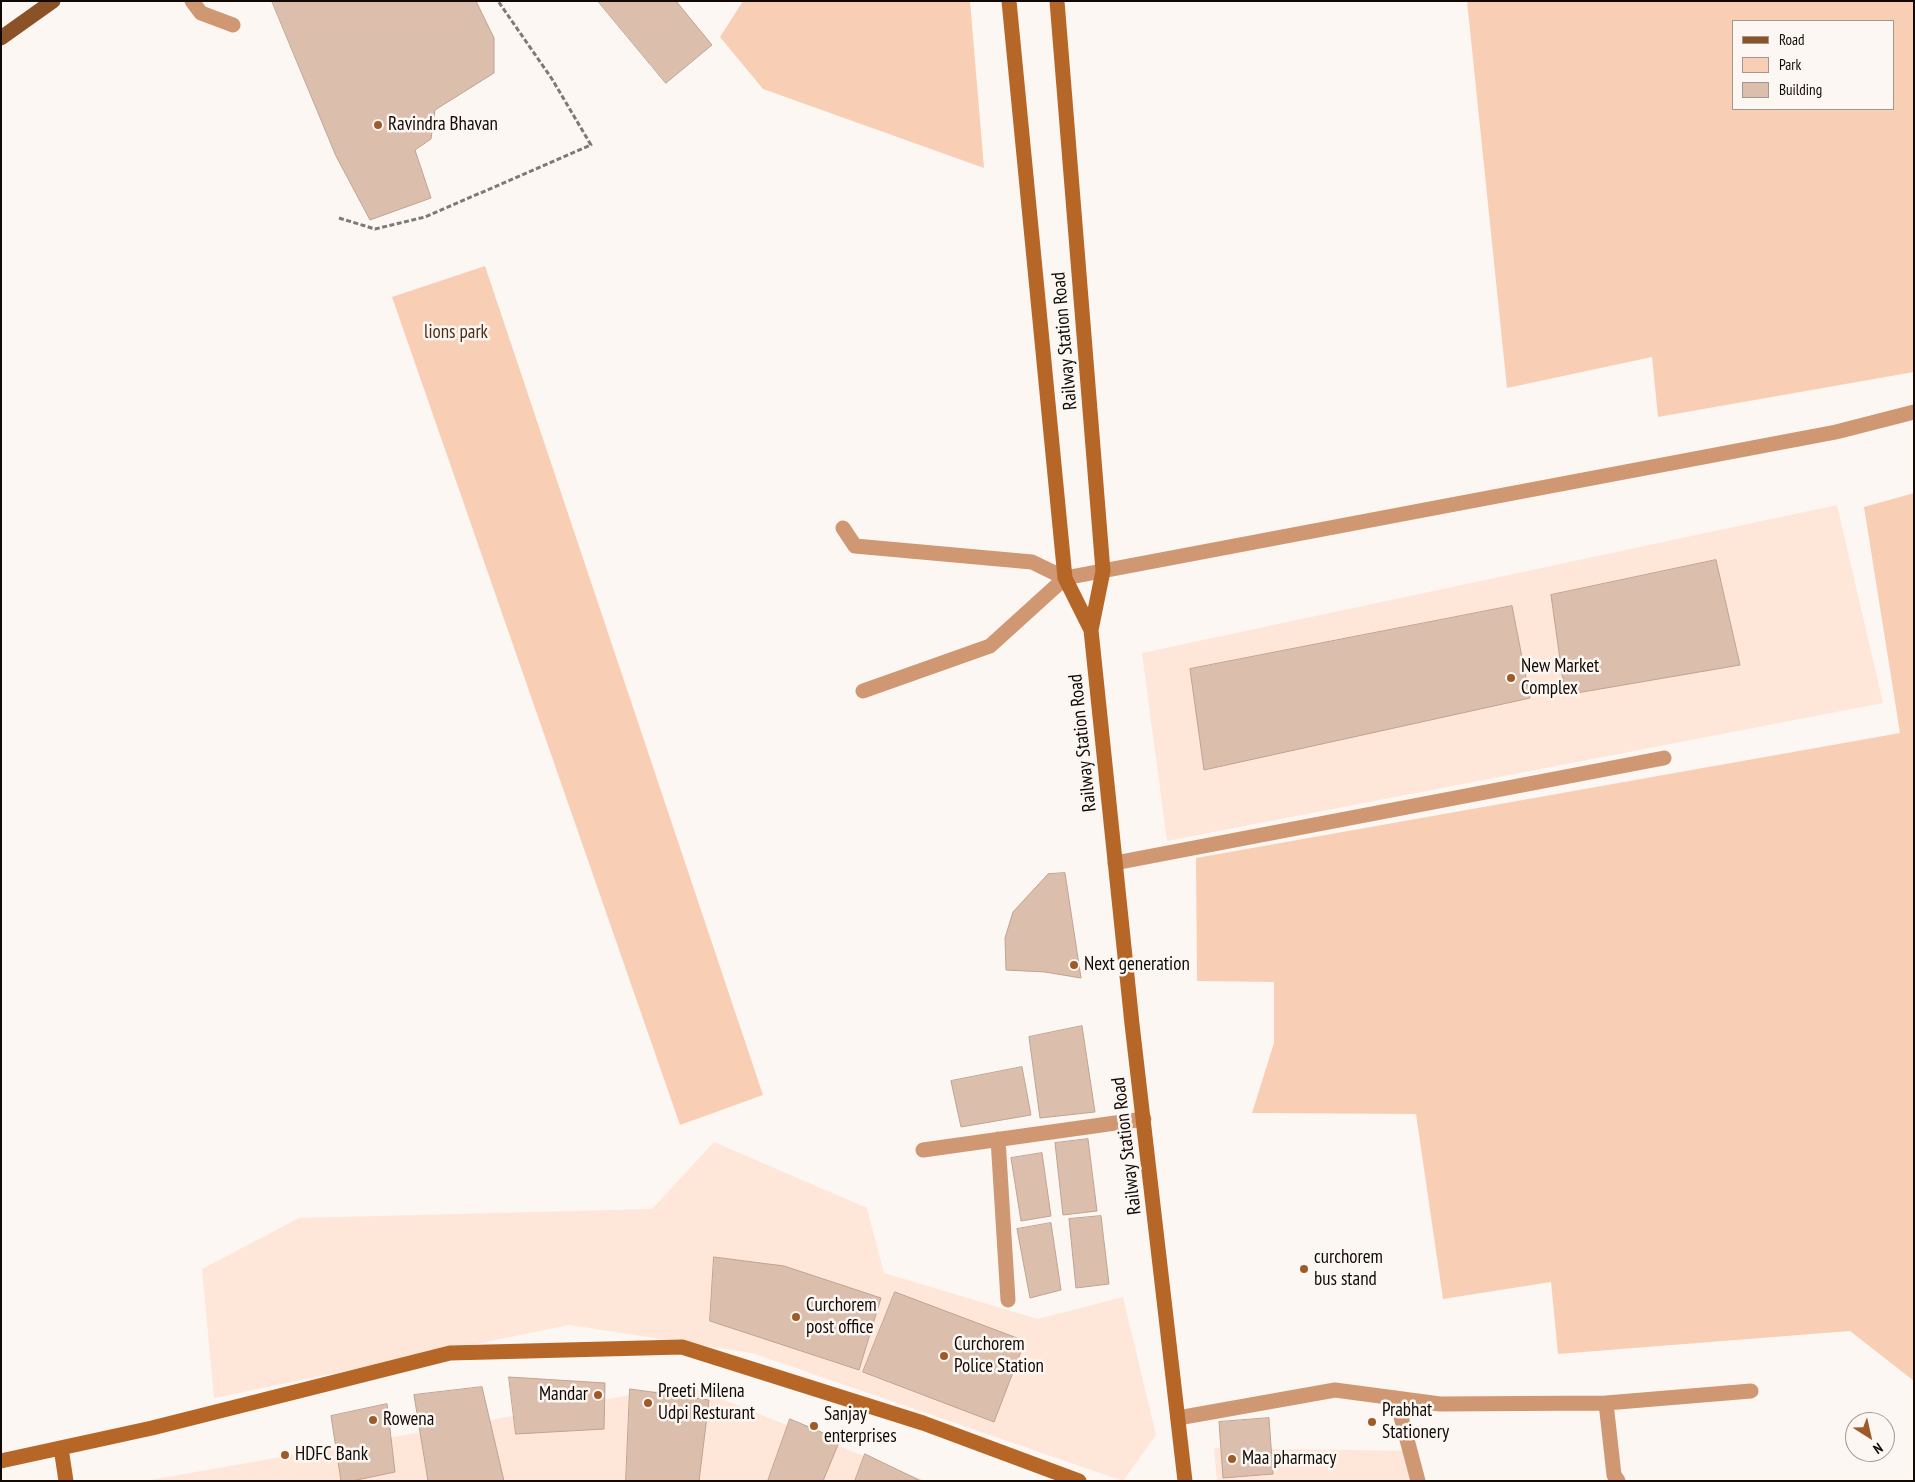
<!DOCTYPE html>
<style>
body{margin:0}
#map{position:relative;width:1915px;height:1482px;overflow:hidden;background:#fdf7f3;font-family:"PT Sans Narrow",sans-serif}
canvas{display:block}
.frame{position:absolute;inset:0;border:2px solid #120904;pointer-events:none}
.legend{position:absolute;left:1732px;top:20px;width:162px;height:90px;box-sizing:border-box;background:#fdf7f3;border:1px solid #9f9893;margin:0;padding:6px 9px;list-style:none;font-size:15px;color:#120904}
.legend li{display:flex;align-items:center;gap:10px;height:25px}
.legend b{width:25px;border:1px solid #9f9893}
.north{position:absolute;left:1845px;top:1412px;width:50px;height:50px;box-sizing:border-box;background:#fdf7f3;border:1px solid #9f9893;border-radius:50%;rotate:145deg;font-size:14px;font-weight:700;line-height:20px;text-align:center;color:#120904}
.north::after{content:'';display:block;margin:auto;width:18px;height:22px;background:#9d5b29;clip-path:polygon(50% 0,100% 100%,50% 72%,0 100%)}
</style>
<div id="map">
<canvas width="1915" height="1482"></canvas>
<div class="frame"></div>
<ul class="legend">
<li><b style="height:6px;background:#8b5228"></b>Road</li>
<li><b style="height:14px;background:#f8cfb5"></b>Park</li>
<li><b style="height:14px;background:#dbbeab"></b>Building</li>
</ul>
<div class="north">N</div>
</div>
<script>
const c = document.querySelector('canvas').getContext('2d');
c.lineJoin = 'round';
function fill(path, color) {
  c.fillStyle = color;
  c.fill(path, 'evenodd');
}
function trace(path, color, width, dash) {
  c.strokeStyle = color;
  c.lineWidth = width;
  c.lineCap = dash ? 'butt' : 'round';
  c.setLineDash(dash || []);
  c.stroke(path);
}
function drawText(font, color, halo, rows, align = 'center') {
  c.font = font + ' "PT Sans Narrow",sans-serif';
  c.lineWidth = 5;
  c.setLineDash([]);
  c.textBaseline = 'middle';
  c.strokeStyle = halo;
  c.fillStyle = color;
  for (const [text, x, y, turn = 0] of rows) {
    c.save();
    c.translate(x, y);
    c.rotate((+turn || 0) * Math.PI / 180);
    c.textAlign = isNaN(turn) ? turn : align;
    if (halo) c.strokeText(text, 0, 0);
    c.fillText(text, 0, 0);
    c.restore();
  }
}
fill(new Path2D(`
 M1837,505L1883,703L1167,841L1142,653Z
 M714,1142L867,1208L884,1273L1038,1319L1123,1297L1156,1435L1123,1481L752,1353L569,1325L214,1398L202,1269L299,1218L652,1209Z
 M687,1385L926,1481H145Z
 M1214,1448L1417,1451L1425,1481H1217Z`), '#fee7d9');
fill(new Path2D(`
 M743,1H970L984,168L763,89L720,37Z
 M1467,1H1914V372L1658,417L1652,357L1507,388ZM1734,21H1894V109H1734Z
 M485,266L763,1095L680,1125L392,297Z
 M1914,493V1381L1850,1331L1558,1354L1551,1282L1443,1299L1416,1114L1252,1113L1274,1043V982L1197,981L1196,858L1900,733L1864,507Z`), '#f8cfb5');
const building = new Path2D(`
 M272,1H476L494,38V73L435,110L431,139L415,150L431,198L370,220L336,156Z
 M598,1H676L712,45L666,83Z
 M1716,560L1740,665L1565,695L1551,595Z
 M1512,606L1530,698L1204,770L1190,669Z
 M1065,873L1081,978L1045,972L1006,970L1005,938L1013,912L1048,874Z
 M1082,1026L1095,1112L1040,1118L1029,1037Z
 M1022,1067L1031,1115L961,1127L951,1081Z
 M1088,1139L1097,1211L1063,1215L1055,1143Z
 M1042,1153L1051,1216L1021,1221L1011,1158Z
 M1101,1216L1109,1284L1076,1288L1069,1219Z
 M1051,1223L1061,1290L1030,1298L1017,1229Z
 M714,1257L784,1266L881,1298L859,1370L710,1321Z
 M895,1292L1025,1341L994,1422L863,1372Z
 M509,1377L605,1383L604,1429L516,1434Z
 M482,1387L504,1481H428L414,1395Z
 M630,1389L709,1400L699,1481H626Z
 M387,1404L395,1472L352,1481H341L331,1416Z
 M1269,1418L1273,1474L1223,1478L1219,1422Z
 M790,1419L840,1440L823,1481H768Z
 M865,1454L921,1481H855Z`);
fill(building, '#dbbeab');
trace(building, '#c0a391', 1);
trace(new Path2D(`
 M339,218L375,229L425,217L591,145L552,79L498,1`), '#807874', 3, [5, 2.5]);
trace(new Path2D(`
 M192,1L201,13L233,25
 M843,528L855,546L1032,562L1065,578L990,646L863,691
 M1115,863L1664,758`), '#cf9873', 15);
trace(new Path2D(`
 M1065,578L1836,432L1914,412
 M998,1139L1008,1300
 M923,1150L1144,1119
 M1396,1398L1418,1481
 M1606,1403L1614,1475L1618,1481
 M1178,1418L1335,1390L1440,1404L1606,1403L1751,1391`), '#cf9873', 15);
trace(new Path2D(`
 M1009,1L1065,578L1091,630
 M1057,1L1103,571L1091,630L1132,1024L1185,1481
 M61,1448L66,1481
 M1,1461L152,1428L450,1353L682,1347L923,1423L1079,1481`), '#b66728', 15);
trace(new Path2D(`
 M1,38L53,1`), '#8b5228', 15);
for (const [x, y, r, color] of [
 [378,125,5,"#9d5b29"],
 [1511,678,5,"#9d5b29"],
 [1074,965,5,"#9d5b29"],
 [1304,1269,5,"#9d5b29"],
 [796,1317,5,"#9d5b29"],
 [944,1356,5,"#9d5b29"],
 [598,1395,5,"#9d5b29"],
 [648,1403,5,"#9d5b29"],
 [373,1420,5,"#9d5b29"],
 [1372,1422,5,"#9d5b29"],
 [814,1426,5,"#9d5b29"],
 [285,1455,5,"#9d5b29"],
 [1232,1459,5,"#9d5b29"]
]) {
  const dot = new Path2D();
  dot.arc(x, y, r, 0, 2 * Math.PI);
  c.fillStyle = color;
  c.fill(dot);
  trace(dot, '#fdf7f3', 2);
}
drawText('19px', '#120904', '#fdf7f3', [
 ["Ravindra Bhavan",388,125],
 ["New Market",1521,667],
 ["Complex",1521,689],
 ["Next generation",1084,965],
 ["curchorem",1314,1258],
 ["bus stand",1314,1280],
 ["Curchorem",806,1306],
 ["post office",806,1328],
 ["Curchorem",954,1345],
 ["Police Station",954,1367],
 ["Preeti Milena",658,1392],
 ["Udpi Resturant",658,1414],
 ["Mandar",588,1395,"right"],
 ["Prabhat",1382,1411],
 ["Stationery",1382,1433],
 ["Sanjay",824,1415],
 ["enterprises",824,1437],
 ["Rowena",383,1420],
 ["HDFC Bank",295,1455],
 ["Maa pharmacy",1242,1459]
], 'left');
drawText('19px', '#4f2d14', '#fdf7f3', [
 ["lions park",456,333]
]);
drawText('19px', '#120904', '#fdf7f3', [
 ["Railway Station Road",1065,341,-95],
 ["Railway Station Road",1083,743,-96],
 ["Railway Station Road",1127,1146,-97]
]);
</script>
